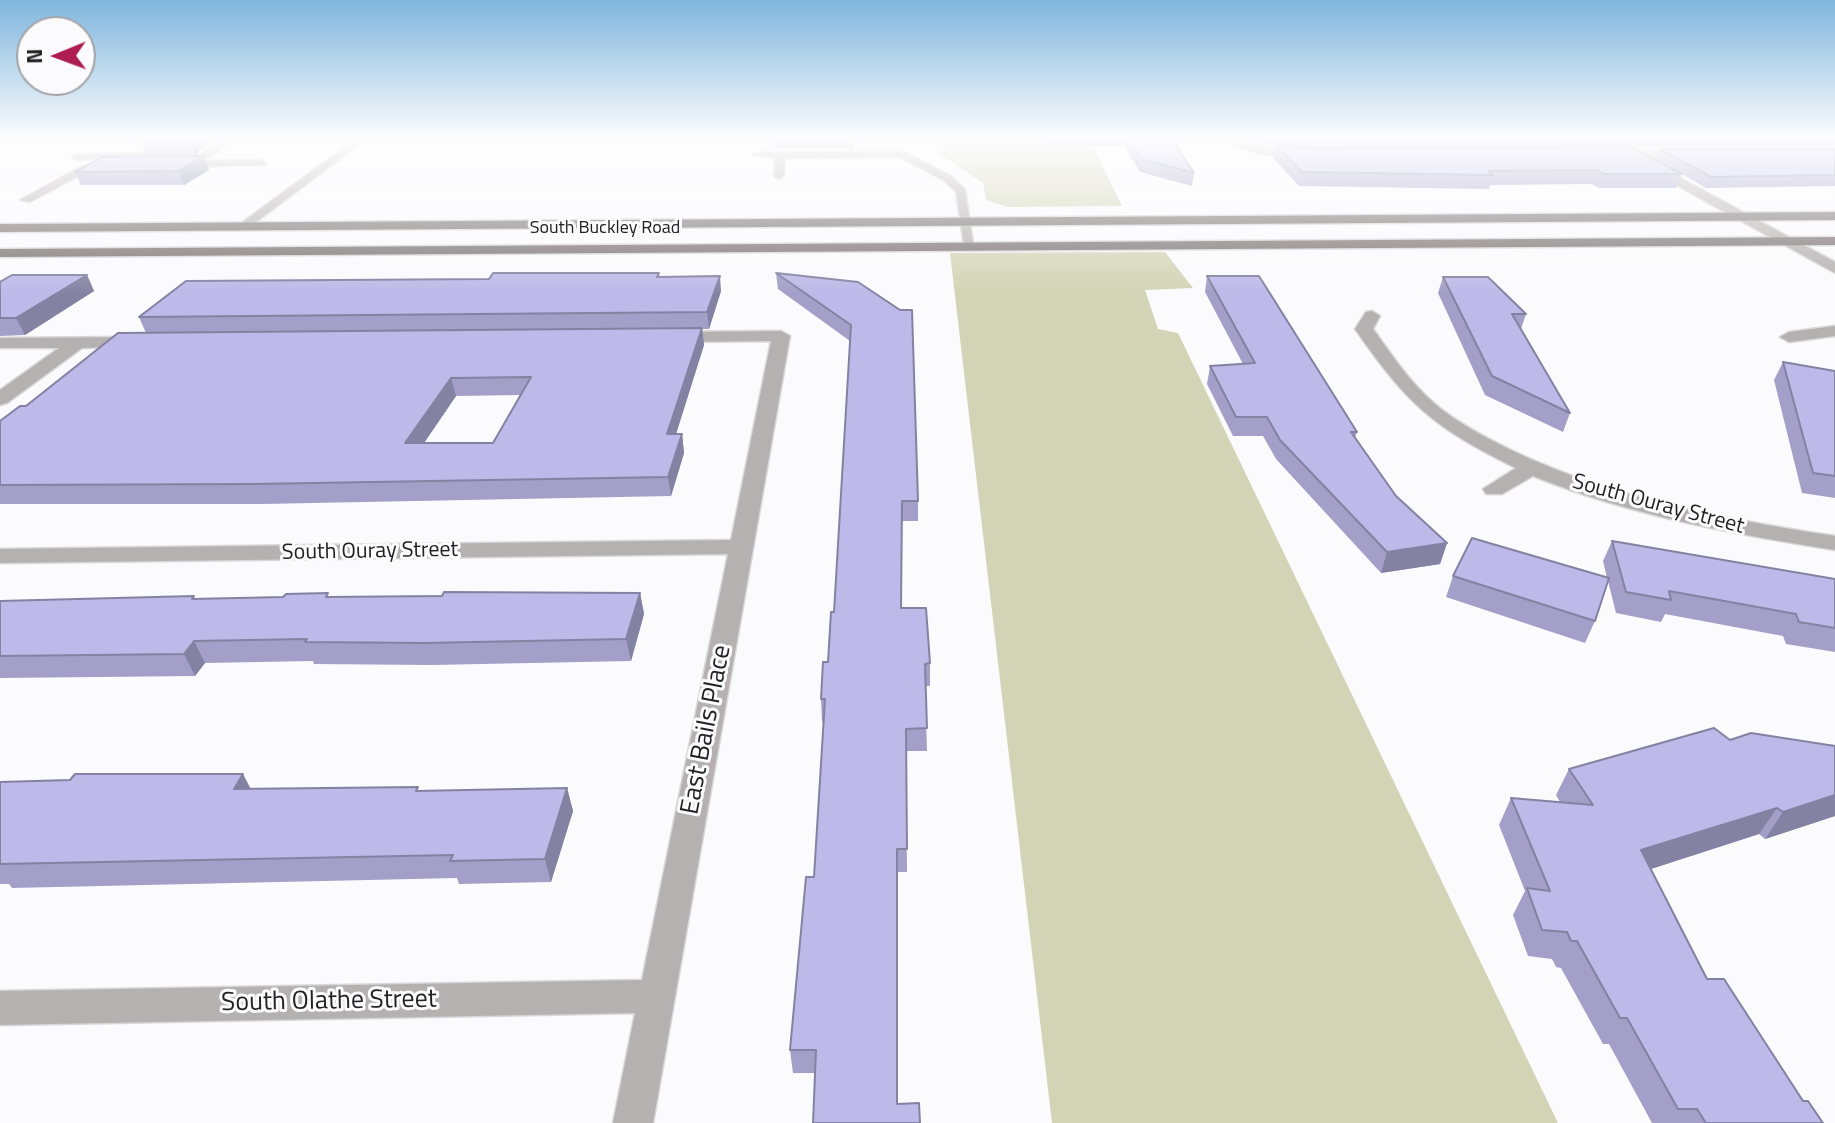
<!DOCTYPE html>
<style>
body{margin:0}
#map{position:relative;width:1835px;height:1123px;overflow:hidden;background:#fbfbfd;font-family:"Titillium Web",sans-serif}
canvas{display:block}
.north{position:absolute;left:16px;top:16px;width:80px;height:80px;box-sizing:border-box;background:#fbfbfd;border:2px solid #a4a4a7;border-radius:50%;rotate:269deg;font-size:22px;font-weight:700;line-height:32px;text-align:center;color:#222225}
.north::after{content:'';display:block;margin:auto;width:28px;height:36px;background:#ae1d4f;clip-path:polygon(50% 0,100% 100%,50% 72%,0 100%)}
</style>
<div id="map">
<canvas width="1835" height="1123"></canvas>
<div class="north">N</div>
</div>
<script>
const c = document.querySelector('canvas').getContext('2d');
c.lineJoin = 'round';
function fill(path, color) {
  c.fillStyle = color;
  c.fill(path, 'evenodd');
}
function trace(path, color, width, dash) {
  c.strokeStyle = color;
  c.lineWidth = width;
  c.lineCap = dash ? 'butt' : 'round';
  c.setLineDash(dash || []);
  c.stroke(path);
}
function drawText(font, color, halo, rows, align = 'center') {
  c.font = font + ' "Titillium Web",sans-serif';
  c.lineWidth = 6;
  c.setLineDash([]);
  c.textBaseline = 'middle';
  c.strokeStyle = halo;
  c.fillStyle = color;
  for (const [text, x, y, turn = 0] of rows) {
    c.save();
    c.translate(x, y);
    c.rotate((+turn || 0) * Math.PI / 180);
    c.textAlign = isNaN(turn) ? turn : align;
    if (halo) c.strokeText(text, 0, 0);
    c.fillText(text, 0, 0);
    c.restore();
  }
}
fill(new Path2D(`
 M936,138H1089L1122,206L1008,207L986,200L983,183L938,153Z
 M1165,252L1193,288L1145,290L1158,329L1178,333L1558,1123H1052L950,253Z`), '#d2d4b5');
const service = new Path2D(`
 M226,138H238L208,158H200V154Z
 M357,138H368L248,228H240V224Z
 M905,152L951,176L965,189L974,249L964,246L956,192L943,180L899,157L785,158L784,176L779,179L774,176L775,158L751,155L756,152Z
 M172,153L177,156L176,158L76,160L71,157L76,154Z
 M261,160L266,163L265,165L181,167L176,164L181,161Z
 M101,162L105,163V167L88,171L30,202L20,200L80,167Z`);
const minor = new Path2D(`
 M1211,138H1230L1310,155L1304,159L1260,154Z
 M1594,138H1609L1631,150L1692,151L1694,154L1688,158H1644L1835,262V273L1627,158L1609,157V151L1614,150Z
 M1372,311L1380,316L1373,329C1392,355 1410,383 1435,404C1457,423 1486,438 1513,451C1615,499 1724,519 1835,536V550C1732,534 1630,515 1533,476L1502,494H1486L1483,489L1516,468C1433,427 1408,405 1355,329L1366,312Z
 M1835,326V336L1789,342L1780,337L1789,332Z
 M781,331L790,336L653,1123H613L635,1013L0,1025V991L642,980L728,554L0,563V549L731,540L771,341L670,342L661,337L670,332Z
 M138,337L144,338L147,342L144,346L82,348L7,403L0,405V390L59,348H0V338Z`);
const primary = new Path2D(`
 M1835,212V220L0,232V224Z
 M1835,237V245L0,257V249Z`);
trace(service, '#d8d8da', 3);
trace(minor, '#d8d8da', 3);
trace(primary, '#d8d8da', 3);
fill(service, '#b6b1b1');
fill(minor, '#b6b1b1');
fill(primary, '#7c7373');
fill(new Path2D(`
 M139,138H220L198,151L197,156H204L209,170L184,185H81L75,172L147,157Z
 M775,138H855L854,149H776Z
 M1048,138H1171L1194,173L1192,186L1140,172L1124,146H1048Z
 M1255,138H1835V146L1631,147L1656,160L1660,149H1835V186L1706,188L1682,174L1676,188H1599L1592,184L1490,185L1489,189L1299,186L1273,158L1276,145L1262,144ZM1629,147L1311,149L1308,148Z
 M659,273V277L721,291L709,329H702L704,345L676,434H682L684,453L671,496L261,504H0V421L146,333L139,317L489,279ZM521,395L493,443H424L456,396Z
 M776,273L858,282L918,501V521H902V608L930,663V686H925L927,751H906L907,872H897L898,1104L920,1123L815,1073H793L790,1050L814,877L824,722H822L821,699L828,662L834,612L850,341L778,289Z
 M87,275L94,291L25,335L0,336V282Z
 M1207,276L1357,432L1355,438L1396,496L1447,543L1440,564L1381,573L1276,459L1263,436H1233L1207,384L1210,366L1243,364L1205,292Z
 M1443,277L1526,314L1521,329L1570,413L1563,432L1485,395L1438,293Z
 M1783,362L1835,371V498L1802,493L1774,380Z
 M1612,541L1835,579V652L1786,644L1783,636L1665,614L1661,622L1616,613L1608,581L1595,621L1585,643L1446,597L1453,576L1607,578L1603,561Z
 M640,593L644,614L631,661L431,665L314,664L313,661L205,663L195,676L0,678V601Z
 M1730,740L1835,745V816L1765,839L1759,834L1651,869L1707,979L1803,1101L1823,1123H1652L1609,1044H1603L1561,968L1556,967L1552,959L1528,956L1513,915L1525,891L1499,825L1511,798L1560,802L1556,795L1569,769Z
 M0,782L251,789L419,791L567,788L573,811L551,882L459,884L457,878L12,888L9,884H0Z`), '#a39fc8');
fill(new Path2D(`
 M190,138H220L198,151L197,158Z
 M204,156L209,170L184,185L179,171Z
 M87,275L94,291L25,335L16,318Z
 M720,276L721,291L709,329L707,312Z
 M702,328L704,345L670,453L667,434Z
 M451,378L456,396L411,462L405,443Z
 M682,434L684,453L671,496L668,477Z
 M1447,543L1440,564L1381,573L1387,552Z
 M640,593L644,614L631,661L626,639Z
 M194,641L205,663L195,676L184,654Z
 M243,774L255,797L234,789Z
 M567,788L573,811L551,882L545,859Z
 M1835,795V816L1765,839L1783,812Z
 M1777,808L1759,834L1626,877L1641,850Z`), '#8482a2');
const building = new Path2D(`
 M1128,138H1171L1194,173L1141,159Z
 M1276,145L1311,149L1631,147L1682,174H1604L1597,170L1488,171L1493,175L1302,172Z
 M1660,149H1835V175L1711,177Z
 M204,156L179,171L75,172L102,157Z
 M493,273H659L657,277L720,276L707,312L139,317L186,281L489,279Z
 M776,273L858,282L900,310H912L918,501H902L901,608H926L930,663L925,664L927,728L906,729L907,849H897V1104L919,1103L920,1123H813L816,1050H790L806,877H814L825,699H821L823,662H828L831,612H834L851,325Z
 M12,275H87L16,318H0V282Z
 M1207,276H1259L1357,432H1351L1396,496L1447,543L1387,552L1280,440L1267,417H1236L1210,366L1255,363Z
 M1443,277H1488L1526,314H1512L1570,413L1492,376Z
 M702,328L667,434H682L668,477L253,484L0,485V421L20,406H26L118,333ZM531,377L493,443H405L451,378Z
 M1783,362L1835,371V476L1813,473Z
 M1472,538L1609,578L1595,621L1453,576Z
 M1612,541L1835,579V628L1799,622L1796,614L1669,591L1671,600L1626,592Z
 M444,592L640,593L626,639L424,643L305,642L307,639L194,641L184,654L0,656V601L194,596L192,599L283,597L286,594L328,593L326,597L442,596Z
 M1714,728L1730,740L1751,733L1835,746V795L1783,812L1777,808L1641,850L1707,979H1724L1803,1101H1808L1823,1123H1706L1697,1109H1678L1627,1018H1620L1577,941H1571L1567,932L1542,930L1527,888L1550,891L1511,798L1593,805L1569,769Z
 M75,774H243L234,789L418,787L416,791L567,788L545,859L450,861L453,855L0,864V782L70,780Z`);
fill(building, '#bdb9e8');
trace(building, '#8482a2', 2);
const sky = c.createLinearGradient(0, 0, 0, 295);
sky.addColorStop(0, '#7fb6de');
sky.addColorStop(0.47, '#fdfdfe');
sky.addColorStop(1, '#fdfdfe00');
c.fillStyle = sky;
c.fillRect(0, 0, 1835, 295);
drawText('18px', '#222225', '#fbfbfd', [
 ["South Buckley Road",605,229]
]);
drawText('22px', '#222225', '#fbfbfd', [
 ["South Ouray Street",1658,505,15],
 ["South Ouray Street",370,552,-1]
]);
drawText('26px', '#222225', '#fbfbfd', [
 ["East Bails Place",707,730,-79],
 ["South Olathe Street",329,1002,-1]
]);
</script>
